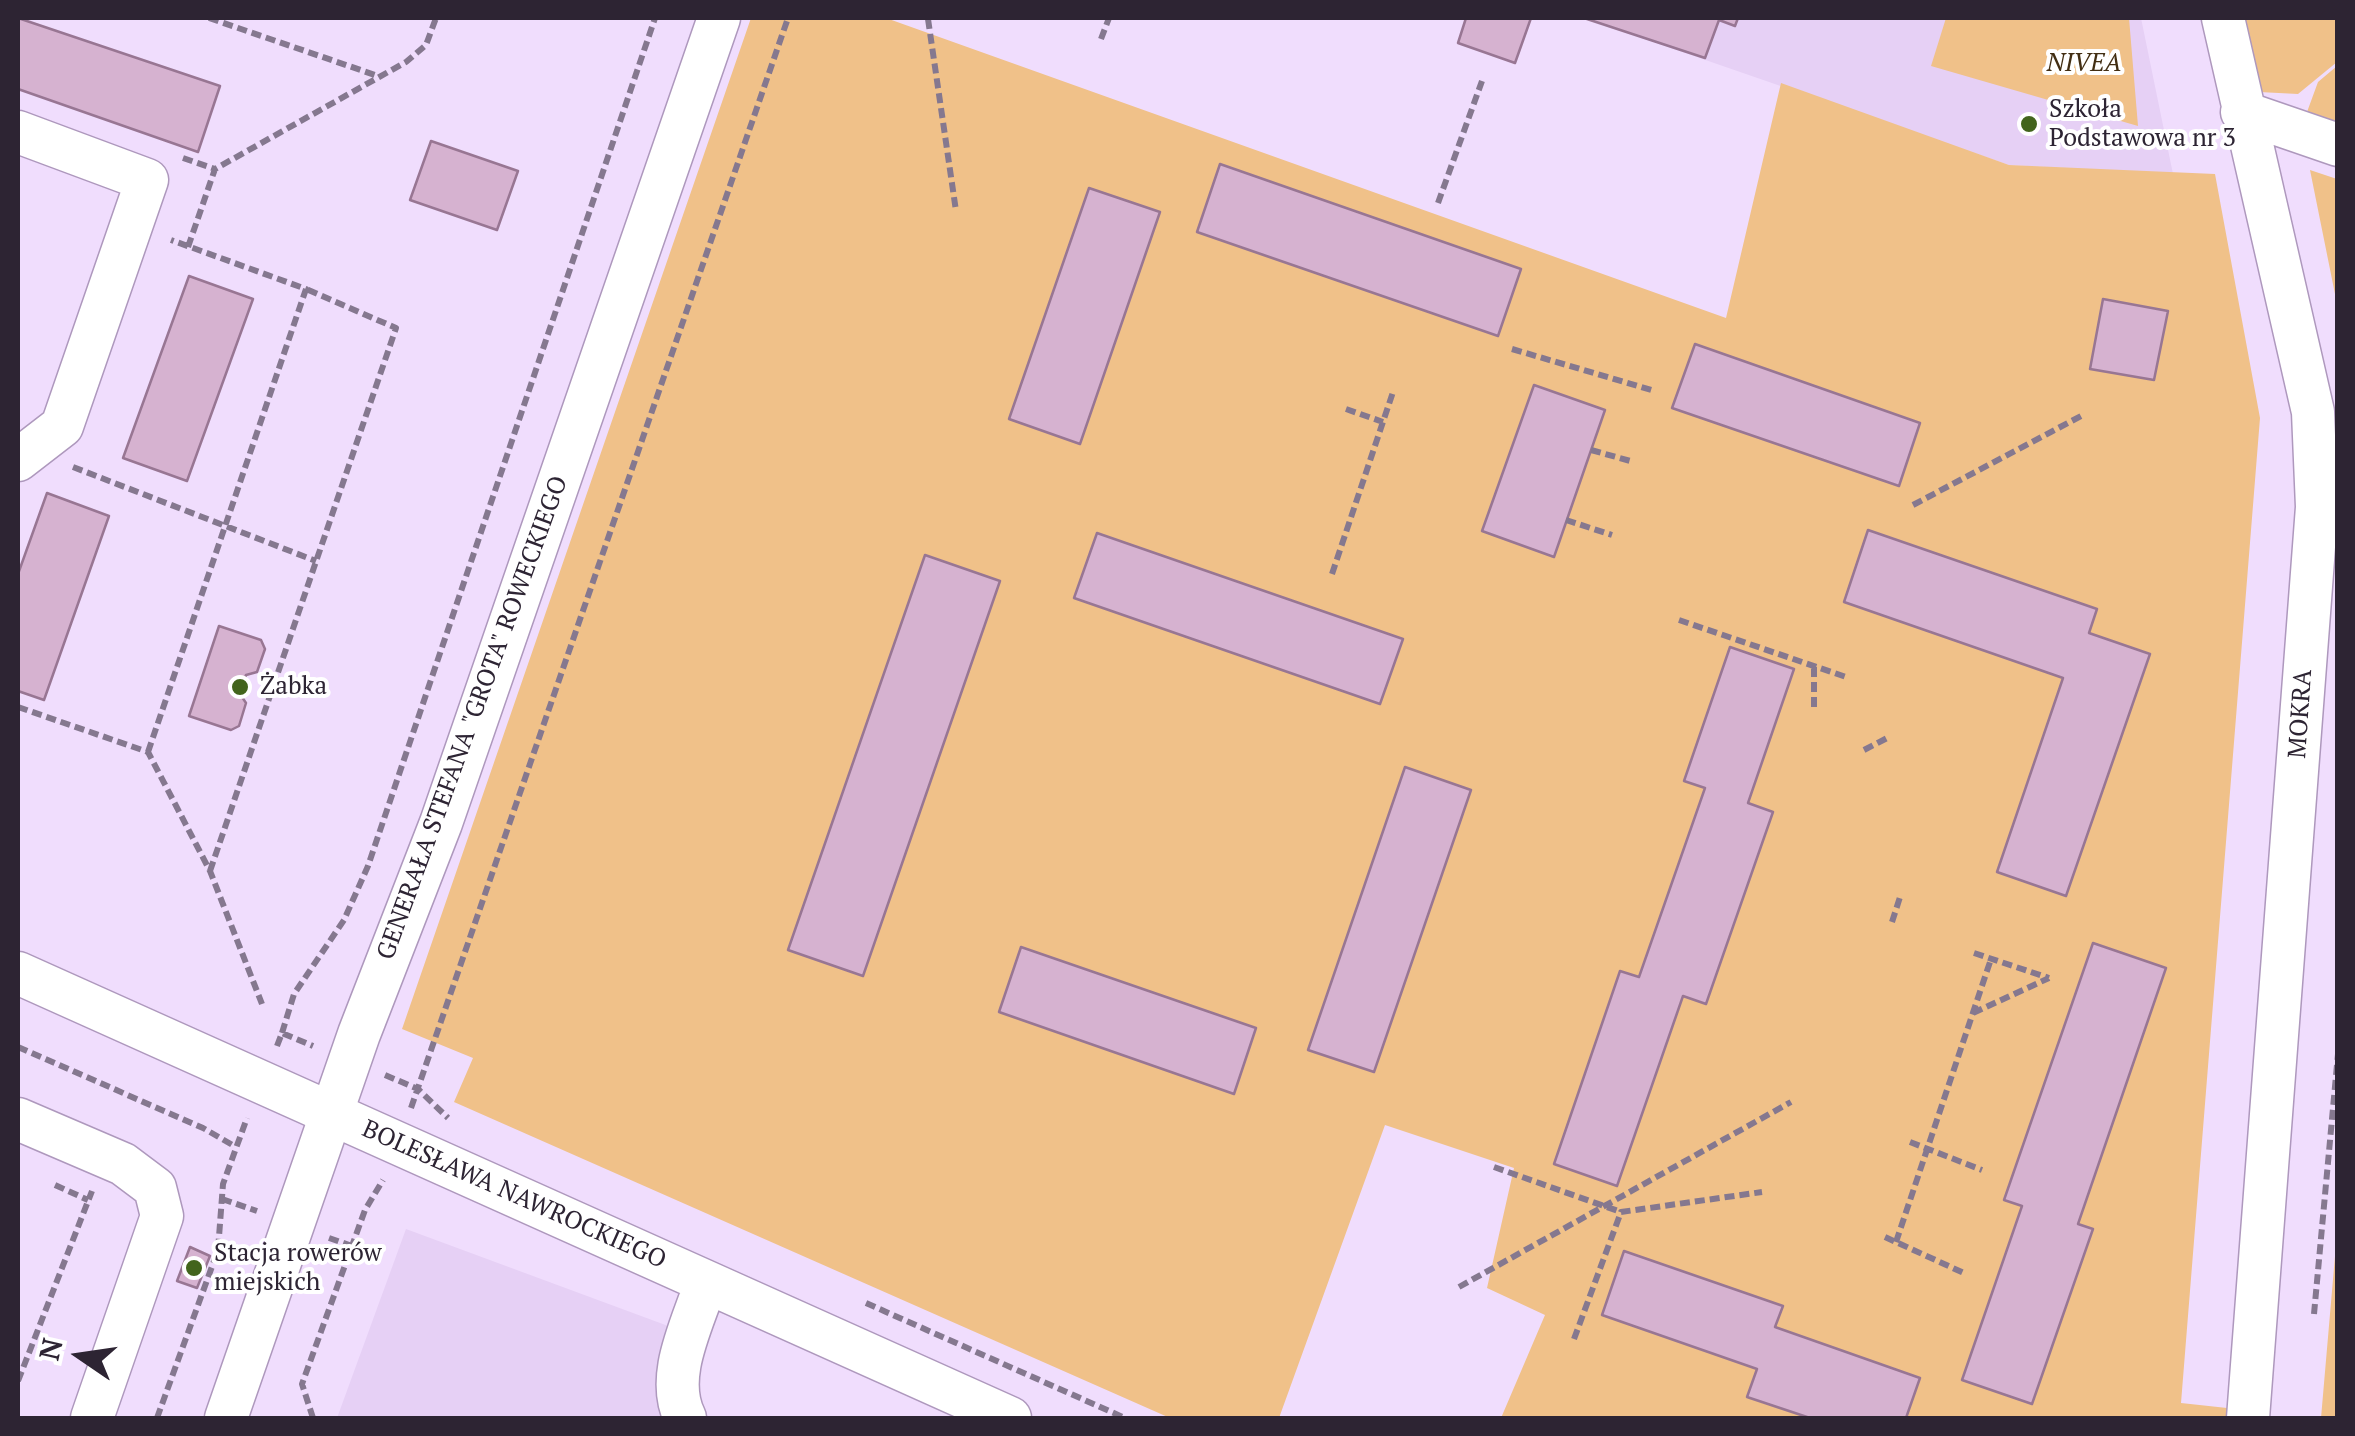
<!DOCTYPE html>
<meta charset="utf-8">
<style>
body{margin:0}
#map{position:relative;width:2355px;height:1436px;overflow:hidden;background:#f0ddfd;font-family:"PT Serif",serif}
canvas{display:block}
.frame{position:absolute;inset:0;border:20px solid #2d2433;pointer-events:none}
.north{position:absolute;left:30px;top:1306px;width:100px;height:100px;-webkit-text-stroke:8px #fff;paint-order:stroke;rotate:283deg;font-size:28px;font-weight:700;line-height:40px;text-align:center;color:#2d2433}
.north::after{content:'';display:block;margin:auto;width:35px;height:45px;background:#2d2433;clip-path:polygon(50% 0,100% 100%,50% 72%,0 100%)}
</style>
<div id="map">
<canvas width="2355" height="1436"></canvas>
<div class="frame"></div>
<div class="north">N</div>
</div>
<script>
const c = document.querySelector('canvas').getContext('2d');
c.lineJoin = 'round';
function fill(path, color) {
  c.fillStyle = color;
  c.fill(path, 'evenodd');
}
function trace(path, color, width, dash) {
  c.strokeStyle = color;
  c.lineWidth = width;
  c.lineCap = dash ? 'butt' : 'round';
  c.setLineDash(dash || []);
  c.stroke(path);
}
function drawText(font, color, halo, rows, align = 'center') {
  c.font = font + ' "PT Serif",serif';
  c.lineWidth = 8;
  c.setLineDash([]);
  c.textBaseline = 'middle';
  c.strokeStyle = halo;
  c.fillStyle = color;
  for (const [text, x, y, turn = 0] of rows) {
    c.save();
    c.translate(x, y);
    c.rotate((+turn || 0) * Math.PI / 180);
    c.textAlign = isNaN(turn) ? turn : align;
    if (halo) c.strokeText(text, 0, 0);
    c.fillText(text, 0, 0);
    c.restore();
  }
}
fill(new Path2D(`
 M1584,18H2141L2173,174L2009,165Z
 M406,1229L679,1330L660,1418H337Z`), '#e6d0f5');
fill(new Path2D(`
 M751,18H886L1726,318L1781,83L2009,165L2215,174L2260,418L2181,1403L2227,1408L2226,1418H1501L1545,1315L1487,1288L1514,1168L1385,1125L1279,1418H1170L454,1102L473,1058L402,1029Z
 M1946,18H2129L2138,126L1931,66Z
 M2244,18H2337V62L2298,94L2259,92Z
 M2337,66V123L2307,112L2318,82Z
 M2310,170L2337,179V304Z
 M2337,1233V1418H2321Z`), '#f0c189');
const building = new Path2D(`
 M18,18L220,86L198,152L18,89Z
 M1466,18H1531L1515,63L1458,43Z
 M1584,18H1738L1735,26L1719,20L1705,58Z
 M431,141L518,171L497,230L410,200Z
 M1220,164L1521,269L1498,336L1197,232Z
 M1089,188L1160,212L1080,444L1009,419Z
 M189,276L253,299L187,481L123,458Z
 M2103,299L2168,311L2154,380L2090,369Z
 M1695,344L1920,423L1899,486L1672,408Z
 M1534,385L1605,410L1554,557L1482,531Z
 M47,493L109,516L44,700L18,691V574Z
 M1868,530L2097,609L2089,633L2150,654L2066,896L1997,872L2063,678L1844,602Z
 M1097,533L1403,639L1380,704L1074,598Z
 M925,555L1000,581L863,976L788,950Z
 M219,626L261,640L265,649L257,672L246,675L240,694L246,703L239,726L231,730L189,716Z
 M1730,647L1794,669L1748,803L1773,812L1706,1004L1683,996L1617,1186L1554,1164L1620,971L1639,977L1705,788L1684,781Z
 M1405,767L1471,790L1374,1072L1308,1050Z
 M2093,943L2166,968L2078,1224L2093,1229L2032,1404L1962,1380L2022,1206L2004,1200Z
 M1021,947L1256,1028L1234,1094L999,1012Z
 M190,1247L210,1256L197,1288L177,1281Z
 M1624,1251L1783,1306L1775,1327L1920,1378L1906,1418H1810L1747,1397L1757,1369L1602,1315Z`);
fill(building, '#d6b2d0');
trace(building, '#987693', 2.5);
const minor = new Path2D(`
 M2223,18L2313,412L2317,507L2248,1418
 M2242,112L2338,145
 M18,132L147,180L62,426L18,460
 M18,973L1010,1418
 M18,1119L123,1164L155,1188L162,1216L92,1418
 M226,1418L359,1034L441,823L719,18
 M685,1418C664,1376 693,1324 706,1282`);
trace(minor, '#ae98bd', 45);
trace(new Path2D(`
 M209,18L378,76
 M928,19L956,211
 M1101,39L1109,18
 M183,158L215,169
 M1438,203L1482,81
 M188,247L215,169L406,62L426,45L436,18
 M1512,349L1655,391
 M1346,409L1383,422
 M1591,450L1634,462
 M73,467L316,561
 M1913,505L2081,416
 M1566,520L1612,535
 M1332,574L1393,392
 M1679,620L1849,678
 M18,707L148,752L210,871L262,1004
 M1814,707V663
 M1864,750L1889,737
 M148,752L306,289L171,240
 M210,871L396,328L306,289
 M1892,922L1901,894
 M1974,953L2049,978
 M1973,1013L2049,978
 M282,1033L294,994L344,920L368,866L655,18
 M277,1046L282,1033L313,1046
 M18,1047L203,1128L236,1147
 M385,1075L418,1089L448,1118
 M411,1108L788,18
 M1910,1142L1982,1170
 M1494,1167L1621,1212
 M55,1185L88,1200
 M222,1199L257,1211
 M1885,1237L1966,1274
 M329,1238L352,1246
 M1896,1242L1991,959
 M1459,1287L1791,1102
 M866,1303L1125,1418
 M2314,1314L2338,1054
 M1574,1339L1621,1212L1762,1192
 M18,1381L92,1191
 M157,1418L218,1250L223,1184L247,1118
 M313,1418L302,1384L365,1210L383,1180`), '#85788f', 6, [10, 5]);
trace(minor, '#fff', 42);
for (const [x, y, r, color] of [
 [2029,124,10,"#42641c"],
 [240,687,10,"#42641c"],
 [194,1268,10,"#42641c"]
]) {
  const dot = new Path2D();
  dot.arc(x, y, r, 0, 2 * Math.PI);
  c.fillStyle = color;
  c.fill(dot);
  trace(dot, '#fff', 4);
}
drawText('italic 25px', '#422e13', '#fff', [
 ["NIVEA",2084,64]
]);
drawText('25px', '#2d2433', '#fff', [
 ["Szkoła",2049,110],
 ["Podstawowa nr 3",2049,139],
 ["Żabka",260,687],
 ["Stacja rowerów",214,1254],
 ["miejskich",214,1283]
], 'left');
drawText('25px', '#2d2433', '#fff', [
 ["MOKRA",2301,714,-86],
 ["GENERAŁA STEFANA \"GROTA\" ROWECKIEGO",473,718,-70],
 ["BOLESŁAWA NAWROCKIEGO",514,1195,24]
]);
</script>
